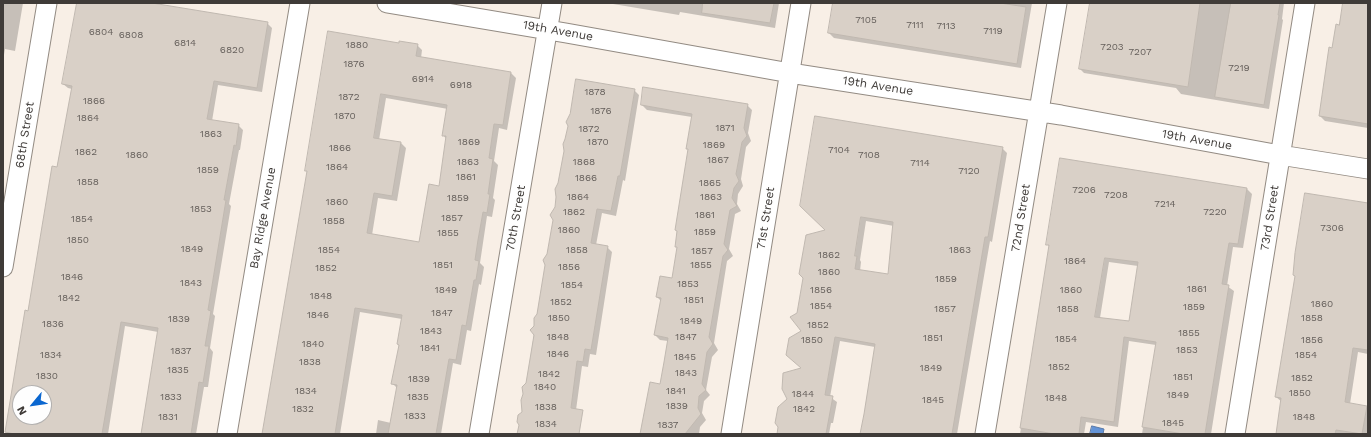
<!DOCTYPE html>
<style>
body{margin:0}
#map{position:relative;width:1371px;height:437px;overflow:hidden;background:#f8efe6;font-family:"Work Sans",sans-serif}
canvas{display:block}
.frame{position:absolute;inset:0;border:4px solid #3f3b38;pointer-events:none}
.north{position:absolute;left:12px;top:385px;width:40px;height:40px;box-sizing:border-box;background:#fefefe;border:1px solid #b2b0af;border-radius:50%;rotate:241deg;font-size:11px;font-weight:700;line-height:16px;text-align:center;color:#3f3b38}
.north::after{content:'';display:block;margin:auto;width:14px;height:18px;background:#0b67d0;clip-path:polygon(50% 0,100% 100%,50% 72%,0 100%)}
</style>
<div id="map">
<canvas width="1371" height="437"></canvas>
<div class="frame"></div>
<div class="north">N</div>
</div>
<script>
const c = document.querySelector('canvas').getContext('2d');
c.lineJoin = 'round';
function fill(path, color) {
  c.fillStyle = color;
  c.fill(path, 'evenodd');
}
function trace(path, color, width, dash) {
  c.strokeStyle = color;
  c.lineWidth = width;
  c.lineCap = dash ? 'butt' : 'round';
  c.setLineDash(dash || []);
  c.stroke(path);
}
function drawText(font, color, halo, rows, align = 'center') {
  c.font = font + ' "Work Sans",sans-serif';
  c.lineWidth = 3;
  c.setLineDash([]);
  c.textBaseline = 'middle';
  c.strokeStyle = halo;
  c.fillStyle = color;
  for (const [text, x, y, turn = 0] of rows) {
    c.save();
    c.translate(x, y);
    c.rotate((+turn || 0) * Math.PI / 180);
    c.textAlign = isNaN(turn) ? turn : align;
    if (halo) c.strokeText(text, 0, 0);
    c.fillText(text, 0, 0);
    c.restore();
  }
}
const water = new Path2D(`
 M1092,426L1104,429L1103,434H1090Z`);
fill(water, '#6494d7');
trace(water, '#5979a7', 1);
fill(new Path2D(`
 M3,3H23L15,51L5,49L3,61Z
 M77,3H146L267,23L272,28L262,92L218,85L212,121L238,125L243,130L240,150H239L229,204L231,206L213,314L215,316L210,348L213,352L208,387H204L196,434H142L158,332L125,326L108,434H5L26,311L29,312L72,89L68,88L63,84ZM20,393H44V417H20Z
 M607,3H779L775,28L680,12L679,15Z
 M834,3H1032L1021,68L834,38L829,33Z
 M1089,3H1284L1282,19L1283,20L1269,109L1181,94L1176,88L1084,73L1080,69L1091,4Z
 M1344,3H1368V128L1325,121L1320,116L1332,49L1340,26Z
 M400,44L417,45L422,50L421,58L511,73L516,78L507,130L499,128L494,161L498,165L493,198L495,200L492,217L487,216L480,263L484,267L481,285L479,284L471,331L467,330L461,365L453,363L441,434H376L378,420L391,423L397,388L393,384L399,346L398,344L402,319L360,312L340,434H263L308,172L306,170ZM386,98L448,109L443,135L447,140L440,187L420,243L372,235L378,198L397,201L406,148L401,143L379,140Z
 M634,90L639,95L625,181L623,180L616,216L602,213L596,245L607,247L612,252L596,355L590,354L588,367L582,366L576,410L578,434H518L523,412L535,326L548,255Z
 M642,105H747L752,110L748,133L751,141L746,147L741,179L743,186L738,194L737,204L741,211L735,214L729,249L733,256L727,261L714,343L718,350L712,357L706,390L710,395L704,401L702,413L706,420L700,427L699,434H642L661,385L668,341L660,340L655,335L661,301L657,297L673,279L678,248L676,246L689,150L687,148L692,117L647,110Z
 M1002,148L1007,153L992,242L990,241L957,434H861L875,347L840,341L830,397L837,402L833,423H831L829,434H786L788,399L803,368V332L798,313L827,231ZM866,221L894,226L889,275L860,271L861,262L860,260Z
 M1061,159L1247,189L1252,194L1243,248L1233,247L1227,286L1234,291L1211,434H1142L1156,345L1129,341L1118,427L1086,422L1084,434H1020L1050,247L1047,244ZM1109,262L1138,266L1130,322L1100,318Z
 M1368,205V354L1358,352L1350,404L1368,407V434H1276L1282,402L1276,397L1296,277L1294,275Z`), '#0003');
const building = new Path2D(`
 M77,3H152L268,22L257,88L214,81L207,119L239,124L236,146L234,145L224,200H226L208,310L211,311L205,346H209L203,383L199,382L191,434H141L158,328L121,322L102,434H14L5,432L25,310L28,311L52,166L57,167L72,86L62,84ZM20,393H44V417H20Z
 M703,3H774L770,23L702,13Z
 M833,3H1000L1026,7L1017,64L828,33Z
 M1090,3H1200L1188,87L1079,69Z
 M1231,3H1280L1278,15H1279L1264,105L1215,97Z
 M1343,3H1368V124L1319,116L1329,47L1332,48L1336,24L1339,25Z
 M328,31L399,43V41L418,44L416,56L511,72L503,125L494,124L489,158L493,159L488,194H490L487,213L483,212L478,240L475,260L479,261L476,280H474L466,326L462,325L456,360L449,359L436,434H388L397,385L391,384L399,345L397,344L402,315L355,308L335,434H262L307,171H305ZM381,94L447,105L442,136H446L439,186L429,184L419,242L367,233L374,193L392,196L401,142L374,138Z
 M576,79L635,89L620,176H618L611,211L597,209L591,243L608,246L591,350L585,349L583,362L577,361L571,408L583,410L579,434H517L519,425L517,422L518,415L522,412L521,400L523,394L522,387L526,383L534,335L530,330L534,326V318L537,314L545,265L543,260L547,254L553,220L550,215L555,207L556,197L555,189L558,183L564,151L563,144L565,139L568,126L566,122L570,114Z
 M643,87L748,104L744,128L747,136L742,142L736,174L739,181L734,188L732,198L737,206L730,210L724,244L728,250L723,256L709,337L713,344L707,352L702,384L706,390L699,396L698,408L701,414L685,434H640L650,382L660,384L664,362L668,338L654,335L661,298L656,297L660,276L672,278L677,247H675L677,231L675,230L688,149H686L692,114L641,105Z
 M815,116L1003,147L988,237H985L952,434H860L864,414L875,344L835,337L825,395L833,396L826,434H777L778,427L775,423L778,407L787,399L782,389L783,373L801,368L786,355L789,338L801,331L790,317L797,313L803,278L799,274L806,235L825,230L800,206ZM861,217L893,222L888,274L855,269L857,256H855Z
 M1060,158L1247,188L1238,244L1229,243L1222,284L1229,285L1205,434H1183L1142,427L1156,342L1124,337L1114,422L1081,417L1079,434H1054L1020,428L1049,245H1046ZM1105,258L1138,262L1129,321L1095,317Z
 M1305,193L1368,203V350L1353,348L1345,402L1367,406L1362,434L1336,430L1335,434H1276L1281,398L1275,397L1295,276L1293,275L1295,253Z`);
fill(building, '#d9d0c7');
trace(building, '#c0b8b0', 1);
const minor = new Path2D(`
 M387,3L566,33L790,73L1061,115L1280,155L1368,169
 M3,267L47,3
 M227,434L300,3
 M479,434L552,3
 M731,434L801,3
 M985,434L1057,3
 M1235,434L1305,3`);
trace(minor, '#938b83', 21);
trace(minor, '#fff', 19);
drawText('10px', '#66605c', null, [
 ["7105",866,20],
 ["7111",915,25],
 ["7113",946,26],
 ["7119",993,31],
 ["6804",101,32],
 ["6808",131,35],
 ["6814",185,43],
 ["1880",357,45],
 ["7203",1112,47],
 ["6820",232,50],
 ["7207",1140,52],
 ["1876",354,64],
 ["7219",1239,68],
 ["6914",423,79],
 ["6918",461,85],
 ["1878",595,92],
 ["1872",349,97],
 ["1866",94,101],
 ["1876",601,111],
 ["1870",345,116],
 ["1864",88,118],
 ["1871",725,128],
 ["1872",589,129],
 ["1863",211,134],
 ["1869",469,142],
 ["1870",598,142],
 ["1869",714,145],
 ["1866",340,148],
 ["7104",839,150],
 ["1862",86,152],
 ["1860",137,155],
 ["7108",869,155],
 ["1867",718,160],
 ["1863",468,162],
 ["1868",584,162],
 ["7114",920,163],
 ["1864",337,167],
 ["1859",208,170],
 ["7120",969,171],
 ["1861",466,177],
 ["1866",586,178],
 ["1858",88,182],
 ["1865",710,183],
 ["7206",1084,190],
 ["7208",1116,195],
 ["1864",578,197],
 ["1863",711,197],
 ["1859",458,198],
 ["1860",337,202],
 ["7214",1165,204],
 ["1853",201,209],
 ["1862",574,212],
 ["7220",1215,212],
 ["1861",705,215],
 ["1857",452,218],
 ["1854",82,219],
 ["1858",334,221],
 ["7306",1332,228],
 ["1860",569,230],
 ["1859",705,232],
 ["1855",448,233],
 ["1850",78,240],
 ["1849",192,249],
 ["1854",329,250],
 ["1858",577,250],
 ["1863",960,250],
 ["1857",702,251],
 ["1862",829,255],
 ["1864",1075,261],
 ["1851",443,265],
 ["1855",701,265],
 ["1856",569,267],
 ["1852",326,268],
 ["1860",829,272],
 ["1846",72,277],
 ["1859",946,279],
 ["1843",191,283],
 ["1853",688,284],
 ["1854",572,285],
 ["1861",1197,289],
 ["1849",446,290],
 ["1856",821,290],
 ["1860",1071,290],
 ["1848",321,296],
 ["1842",69,298],
 ["1851",694,300],
 ["1852",561,302],
 ["1860",1322,304],
 ["1854",821,306],
 ["1859",1194,307],
 ["1857",945,309],
 ["1858",1068,309],
 ["1847",442,313],
 ["1846",318,315],
 ["1850",559,318],
 ["1858",1312,318],
 ["1839",179,319],
 ["1849",691,321],
 ["1836",53,324],
 ["1852",818,325],
 ["1843",431,331],
 ["1855",1189,333],
 ["1848",558,337],
 ["1847",686,337],
 ["1851",933,338],
 ["1854",1066,339],
 ["1850",812,340],
 ["1856",1312,340],
 ["1840",313,344],
 ["1841",430,348],
 ["1853",1187,350],
 ["1837",181,351],
 ["1846",558,354],
 ["1834",51,355],
 ["1854",1306,355],
 ["1845",685,357],
 ["1838",310,362],
 ["1852",1059,367],
 ["1849",931,368],
 ["1835",178,370],
 ["1843",686,373],
 ["1842",549,374],
 ["1830",47,376],
 ["1851",1183,377],
 ["1852",1302,378],
 ["1839",419,379],
 ["1840",545,387],
 ["1834",306,391],
 ["1841",676,391],
 ["1850",1300,393],
 ["1844",803,394],
 ["1849",1178,395],
 ["1833",171,397],
 ["1835",418,397],
 ["1848",1056,398],
 ["1845",933,400],
 ["1839",677,406],
 ["1838",546,407],
 ["1832",303,409],
 ["1842",804,409],
 ["1833",415,416],
 ["1831",168,417],
 ["1848",1304,417],
 ["1845",1173,423],
 ["1834",546,424],
 ["1837",668,425]
]);
drawText('12px', '#3f3b38', '#fefefe', [
 ["19th Avenue",558,31,10],
 ["19th Avenue",878,86,9],
 ["68th Street",25,135,-81],
 ["19th Avenue",1197,140,10],
 ["Bay Ridge Avenue",263,218,-80],
 ["70th Street",516,218,-80],
 ["71st Street",766,218,-81],
 ["72nd Street",1021,218,-81],
 ["73rd Street",1270,218,-81]
]);
</script>
